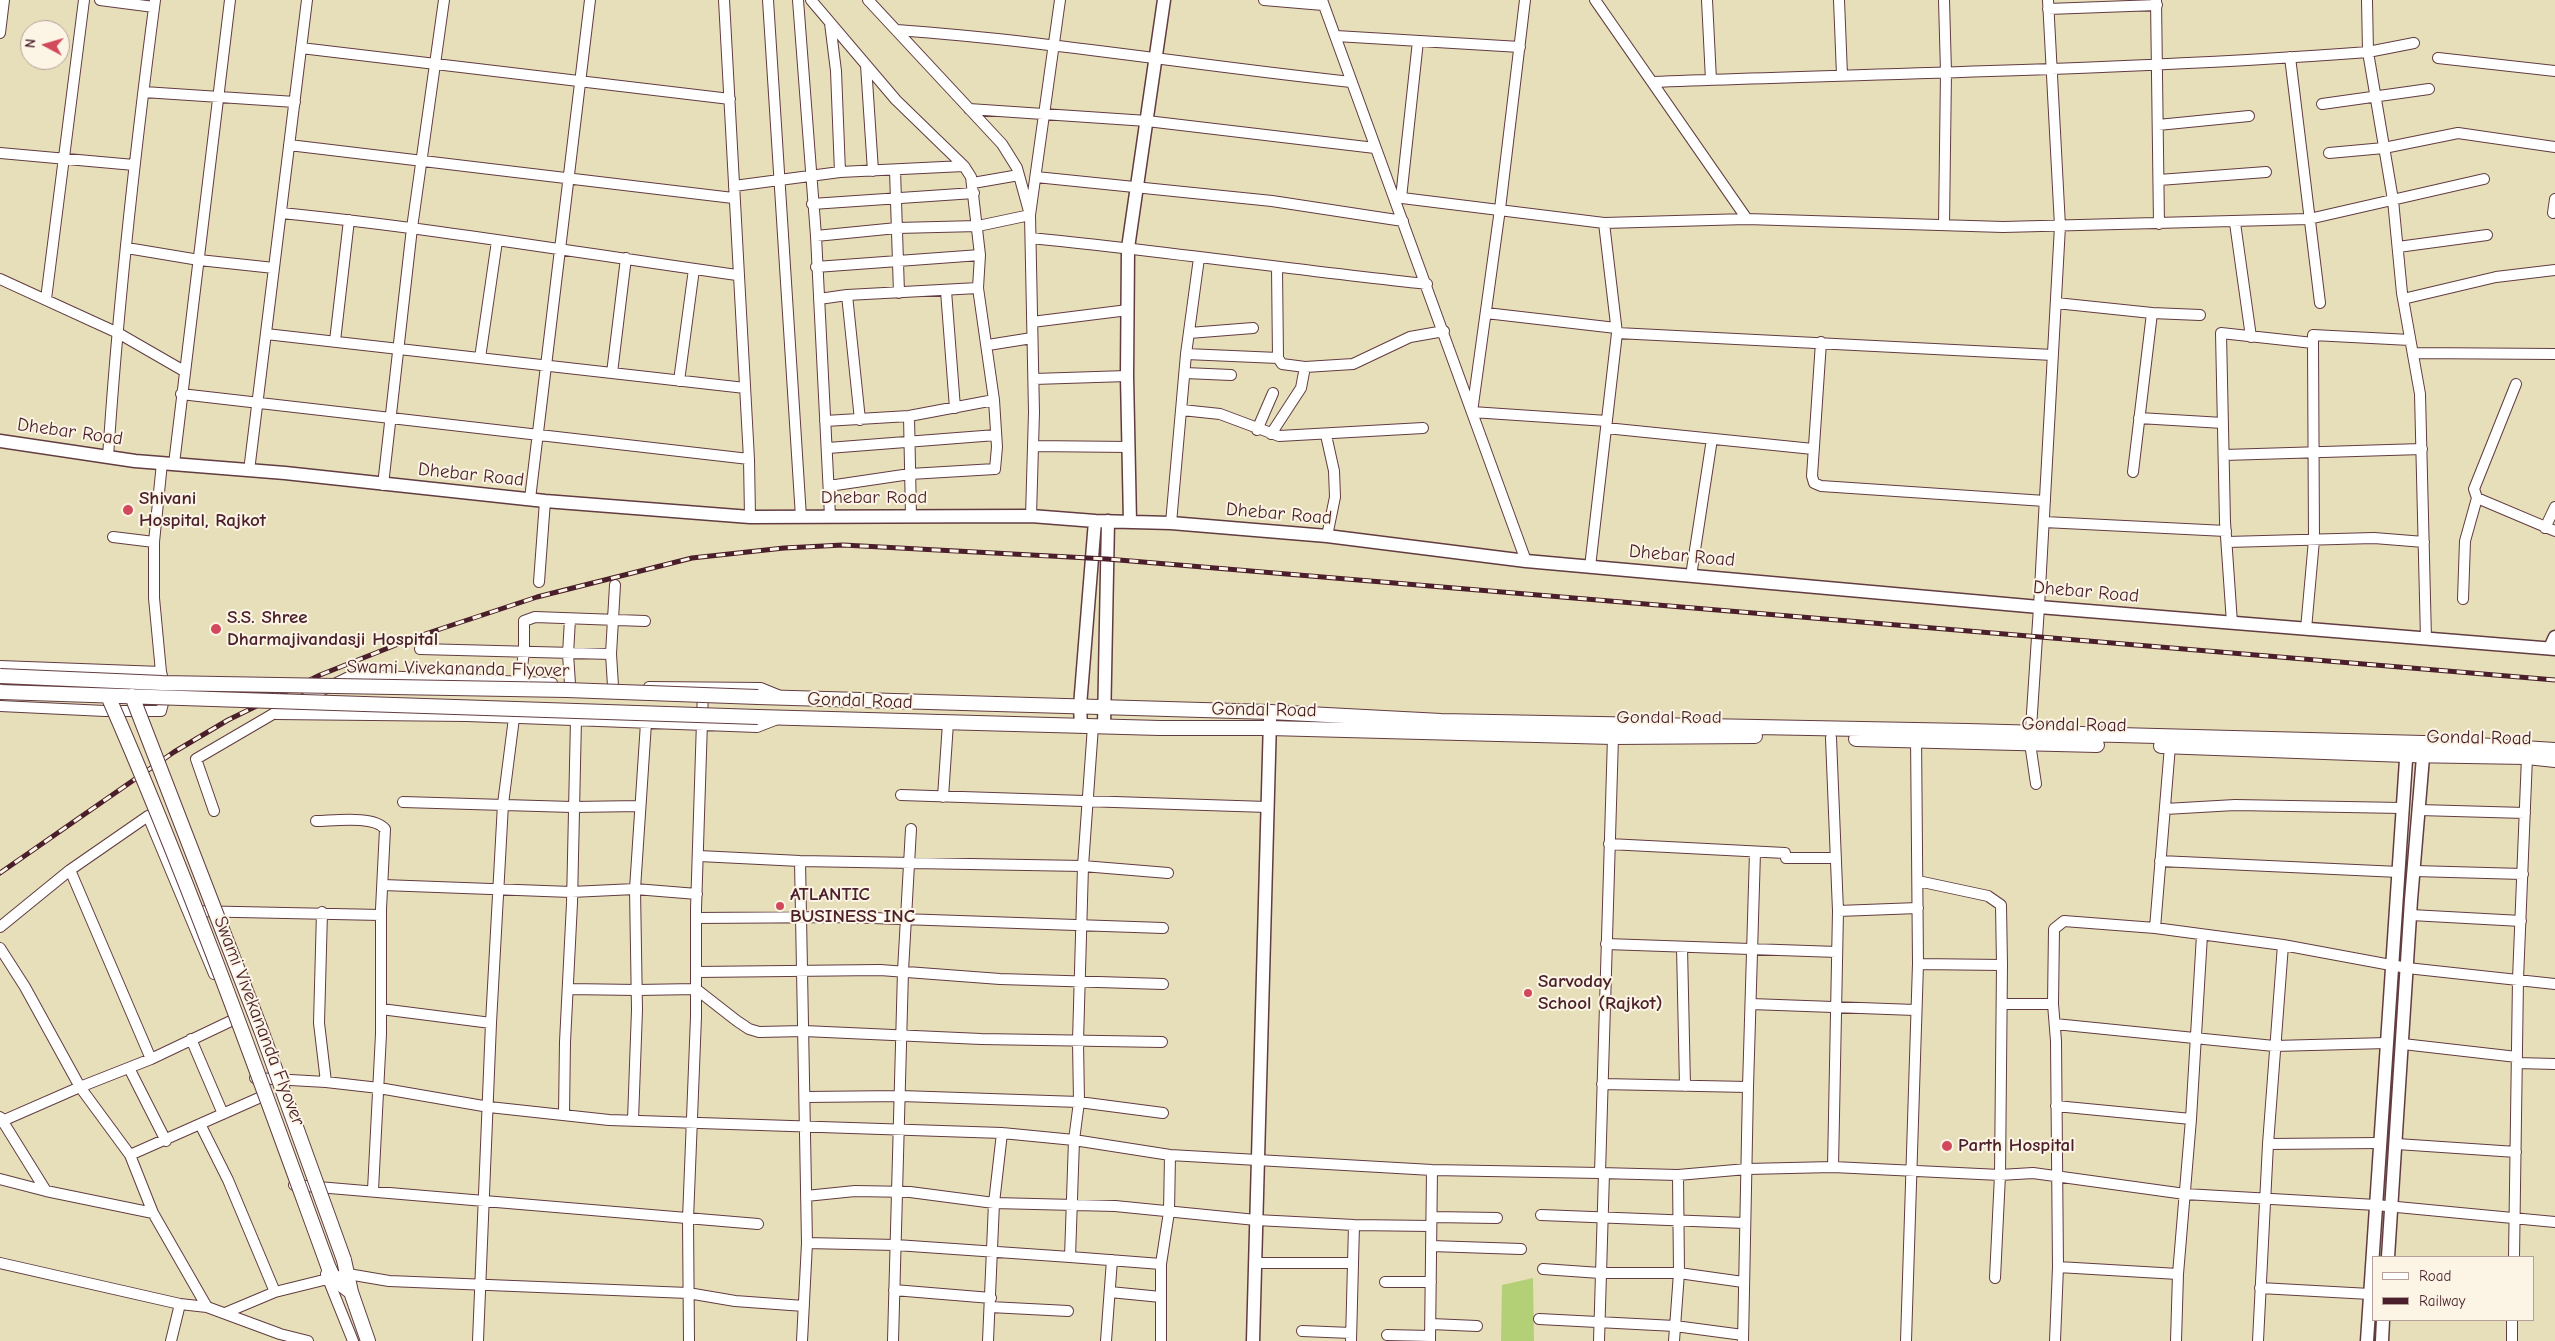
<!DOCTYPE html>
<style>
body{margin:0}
#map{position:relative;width:2555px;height:1341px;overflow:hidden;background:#e7dfba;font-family:"Comic Neue",sans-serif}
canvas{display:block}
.legend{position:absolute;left:2372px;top:1256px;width:162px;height:65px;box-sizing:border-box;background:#fcf5e5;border:1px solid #b59f9b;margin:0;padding:6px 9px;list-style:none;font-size:15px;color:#4a1f2b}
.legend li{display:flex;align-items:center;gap:10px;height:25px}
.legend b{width:25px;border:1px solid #b59f9b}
.north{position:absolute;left:20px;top:20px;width:50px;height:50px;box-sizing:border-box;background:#fcf5e5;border:1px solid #b59f9b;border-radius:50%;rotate:276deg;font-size:14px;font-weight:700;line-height:20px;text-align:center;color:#4a1f2b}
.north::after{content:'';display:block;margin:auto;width:18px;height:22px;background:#d1495b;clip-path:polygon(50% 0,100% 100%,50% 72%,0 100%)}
</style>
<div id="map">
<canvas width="2555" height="1341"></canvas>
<ul class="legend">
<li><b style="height:6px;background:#fff"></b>Road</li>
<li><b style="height:6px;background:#4a1f2b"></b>Railway</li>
</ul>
<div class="north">N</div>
</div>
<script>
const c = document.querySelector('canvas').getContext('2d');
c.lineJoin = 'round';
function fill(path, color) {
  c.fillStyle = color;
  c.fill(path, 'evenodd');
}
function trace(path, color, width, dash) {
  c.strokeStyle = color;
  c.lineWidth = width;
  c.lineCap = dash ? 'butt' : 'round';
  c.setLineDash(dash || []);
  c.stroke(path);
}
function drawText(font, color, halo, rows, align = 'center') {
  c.font = font + ' "Comic Neue",sans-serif';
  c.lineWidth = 4;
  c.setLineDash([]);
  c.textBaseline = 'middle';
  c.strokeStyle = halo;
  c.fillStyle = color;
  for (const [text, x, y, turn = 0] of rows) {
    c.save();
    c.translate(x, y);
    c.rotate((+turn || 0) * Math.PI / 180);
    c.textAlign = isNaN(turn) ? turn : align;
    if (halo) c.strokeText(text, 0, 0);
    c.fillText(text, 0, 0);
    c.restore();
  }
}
fill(new Path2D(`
 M1533,1278L1534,1341H1501L1502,1285Z`), '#b4d076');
const minor = new Path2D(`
 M100,0L154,7
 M724,0L749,459L750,517
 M768,0L801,517
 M798,0L816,236L830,516
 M811,0L896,100L964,166
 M868,0L1002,144L1017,168L1030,215L1034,412L1031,516
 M1264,0L1323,5
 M1322,0L1526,561
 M1525,0L1500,209L1472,412L1607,421
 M1595,0L1747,219L2003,227L2309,219L2484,179
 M1707,0L1711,80
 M1839,0L1842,75
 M2156,0L2159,224
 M2048,9L2157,5
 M830,23L836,71L840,172
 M897,30C1049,41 1199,66 1351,82
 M0,33L4,0
 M1336,36L1520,47
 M2414,43L2368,52L2393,200L2402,293L2420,394L2426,639
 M301,48L730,99
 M2290,57L2320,303
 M2438,58L2555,71
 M866,65L873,171
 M1652,82C1890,73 2130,70 2368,52L2367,0
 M144,92L295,102
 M2322,104L2429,89
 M969,109L1147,121L1375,148
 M2158,125L2249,116
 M289,145L733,198
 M0,153L134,165
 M2329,153L2384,148L2458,133L2555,147
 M895,170L899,293
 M1036,177L1272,201L1403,221
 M2159,180L2266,172
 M973,183L1019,175
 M734,186L840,172L964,166L971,177L980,255L978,288L994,400L909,416L825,421
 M1394,197L1604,223L1617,333L1590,567
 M1401,198L1418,41
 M812,204L974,193
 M281,213C434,228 585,254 737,275
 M2553,213L2555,199
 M1604,223L1747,219
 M2235,223L2251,337
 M1944,225L1946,72L1944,0
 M816,236L897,228L978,226L1030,215L1060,0
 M1031,238C1163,251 1295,270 1427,284
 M2398,247L2487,235
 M127,248L199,260L274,268
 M816,267L980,255
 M1277,268L1278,358L1282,364L1305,367L1353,364L1410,337L1444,331
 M0,279L118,333L184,371
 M946,291L955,408
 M847,295L860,420
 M46,299L84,0
 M819,299L847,295L978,288
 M2403,299L2496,277L2555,270
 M2056,303L2152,313L2133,472
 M1486,313L1616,328
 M2152,313L2200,315
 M1032,322L1128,310
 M1189,333L1253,328
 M1617,333L2053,355
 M266,334L745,388
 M335,341L349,220
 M1821,342L1812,476L1814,483L1821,486L2045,501
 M988,345L1032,338
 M2413,353L2555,354
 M1186,354L1278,358
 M480,358L497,241
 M612,373L626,258
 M1185,373L1231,375
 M1034,379L1127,376
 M679,381L694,269
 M2516,384L2474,489L2477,498L2555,531
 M181,394L749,459
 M1182,410L1220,414L1279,436L1423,428
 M909,416L911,517
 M2139,418L2223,423
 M1606,428L1813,449
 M1257,430L1273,393
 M1271,434L1301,388L1305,367
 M1326,435L1334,471L1335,497L1327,536
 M1033,446L1129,447
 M828,448L996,435
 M2224,455L2422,449
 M108,457C118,304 135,152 155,0
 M174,464L230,0
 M249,471L307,0
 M383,485L412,228L444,0
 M829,486L910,474L995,469L997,447L994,400
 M530,499L590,0
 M2044,522L2226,531
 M1171,523L1186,354L1199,258
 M2545,528L2555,507
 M113,537L154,542
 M2227,542L2374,538L2424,542
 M1691,576L1712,439
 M539,582L545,501
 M2463,599L2465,541L2477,498
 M570,619L568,654L570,684
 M2232,623L2225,522L2221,333L2313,343V335L2410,340
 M2306,629L2314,540L2313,343
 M420,649L611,654
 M0,666L161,672
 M520,681L524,652V621L535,617L645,621
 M613,686L611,654L615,585
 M649,687L761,688L778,695
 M0,706L105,711H161L166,692L161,672L154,598V542L162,463
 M276,714L467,716L757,727L775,720
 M1093,726L1083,866L1078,1041L1079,1102L1074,1140L1070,1257L1161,1264
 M1831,738L1838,911L1833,1167
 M2036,784L2030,743L2039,607L2060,226L2048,0
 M901,795L1267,807
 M943,797L948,723
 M403,802L572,807L640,806
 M2165,809L2235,805L2402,808
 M2419,810L2525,813
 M214,811L196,759L273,714L353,675L552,683
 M316,821C332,821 374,815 385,829L381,909V1034L373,1190
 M1609,844L1785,853L1786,858H1836
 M699,856L800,861L1083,866L1168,873
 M800,861L807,1243L802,1341
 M2160,861L2399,872
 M70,870L151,1059
 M2414,871L2523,874
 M1918,881L1988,896L2001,905L2002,965
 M383,885L571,892L635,889L697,894
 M190,911L381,915
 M1838,911L1918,908
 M322,912L319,1023L326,1082
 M2411,915L2521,921
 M696,918L843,917L1163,928
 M0,927L70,870L148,816L214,974
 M2155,928L2170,746
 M1606,944L1837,952
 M1682,947L1685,1086
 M0,948L25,987L80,1087L130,1155L153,1213L207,1307
 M1918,964L2002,965L2000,1175L1995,1278
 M696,972L880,970L1000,979L1163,984
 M568,989L637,990L696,989L737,1021L749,1029L759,1032L804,1031L981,1039L1162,1042
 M1751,1004L1915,1010
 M2003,1004H2053
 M381,1009L491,1023
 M2055,1024L2274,1046L2387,1043
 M191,1039L223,1114
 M2403,1044L2517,1057
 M2517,1063L2555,1064
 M129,1068L166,1141
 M255,1078L326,1082L379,1088L489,1107L609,1120L1002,1133L1074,1140L1170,1155L1432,1170L1600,1173L1613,737
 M1602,1084L1748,1087L1755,852
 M805,1097L901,1096L1079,1102L1163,1113
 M2056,1106L2191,1119
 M564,1114L565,1042L572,903L576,719
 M0,1117L46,1191
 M633,1120L637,1010L635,889L646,723
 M0,1122L80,1087L151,1059L233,1020
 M200,1124L228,1180L275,1292
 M2268,1144L2379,1143
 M2397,1144L2516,1152
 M130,1155L261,1097
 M1600,1173L1678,1175L1747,1169L1833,1167L2000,1175L2033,1173L2185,1194L2376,1205L2555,1222
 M0,1179L46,1191L153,1213
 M294,1185L758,1224
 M806,1196L855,1191L910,1192L994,1203L1115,1206L1256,1220L1354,1225L1431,1226
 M1541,1215L1744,1223
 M1432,1217L1497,1218
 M807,1243L896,1245L1070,1257
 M1431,1246L1521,1249
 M2514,1257L2518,979L2527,757
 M0,1263L180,1304L207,1307L280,1334L308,1341
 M1255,1263H1353
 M2058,1267L2178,1274
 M1543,1269L1600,1273H1679L1743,1282
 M326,1274L353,1341
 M1385,1282H1431
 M2260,1288L2370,1294
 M894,1290L991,1298
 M1110,1292L1161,1297
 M990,1307L1068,1311
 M225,1313L275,1292L348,1274L389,1281L688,1293L735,1301L804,1306
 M1539,1319L1675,1326L1743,1335
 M1431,1324L1477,1326
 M1302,1331L1351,1333
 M1387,1335L1430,1336
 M171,1341L180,1304
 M478,1341L491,1023L503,804L514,718
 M689,1341L688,1219L696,1017V909L703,690
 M893,1341L903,971L911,829
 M988,1341L994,1203L1002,1133
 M1106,1341L1112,1260
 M1161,1341V1264L1169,1212L1170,1155
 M1351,1341L1354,1225
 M1430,1341L1432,1170
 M1599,1341L1604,1173
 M1674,1341L1679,1273L1678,1175
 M1743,1341L1748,1087
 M1906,1341L1918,964L1916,735
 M2055,1341L2058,1267L2056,1041L2053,1004L2054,929L2064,921L2155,928L2283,945L2407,968L2555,984
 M2176,1341L2178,1274L2191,1119L2202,935
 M2258,1341L2268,1144L2283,945
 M2512,1341V1320`);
const tertiary = new Path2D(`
 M0,441L135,461L285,473L545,501L750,517L1031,516L1095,521L1171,523L1327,536L1526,561L2039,607L2555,649
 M1130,522L1127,376L1128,248L1164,0
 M2550,648L2555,637
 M1081,726L1080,706L1095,521
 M1104,726L1108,521
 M2388,1257L2411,900L2424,745
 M1253,1341L1270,719
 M2367,1341L2407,745
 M2382,1341L2383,1320`);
const secondary = new Path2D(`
 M758,697L1270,712L1441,721L1967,731L2461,744L2555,750
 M758,717L1160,728H1269L1613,737L1755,736
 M1856,739L2097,745
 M2161,746L2406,755L2527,757L2555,760
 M344,1260L351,1292L368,1341
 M328,1266L334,1279L351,1292`);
trace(minor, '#623c40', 12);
trace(tertiary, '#623c40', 15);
trace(secondary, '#623c40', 16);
trace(minor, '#fff', 10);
trace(tertiary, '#fff', 12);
trace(secondary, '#fff', 14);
const rail = new Path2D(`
 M0,873L174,752L228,720L320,675L416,637L537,597L692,558L784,548L843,545L1107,559L2555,680`);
trace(rail, '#4a1f2b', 5);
trace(rail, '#fcf5e5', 3, [9]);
const secondaryBridge = new Path2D(`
 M0,676L162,683L567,690L758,697
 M0,692L758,717
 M108,696C190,883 258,1074 328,1266
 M132,696L261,1030L344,1260`);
trace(secondaryBridge, '#623c40', 16, []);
trace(secondaryBridge, '#fff', 14);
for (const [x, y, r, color] of [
 [128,510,6,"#d1495b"],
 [216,629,6,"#d1495b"],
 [780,906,5,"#d1495b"],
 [1528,993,5,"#d1495b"],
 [1947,1146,6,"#d1495b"]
]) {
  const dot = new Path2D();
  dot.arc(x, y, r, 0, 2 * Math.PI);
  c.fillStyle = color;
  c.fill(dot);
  trace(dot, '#fcf5e5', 2);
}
drawText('19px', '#4a1f2b', '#fcf5e5', [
 ["Dhebar Road",70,432,8],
 ["Dhebar Road",471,475,6],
 ["Dhebar Road",874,498],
 ["Dhebar Road",1279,514,5],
 ["Dhebar Road",1682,556,5],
 ["Dhebar Road",2086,592,5],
 ["Swami Vivekananda Flyover",458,669,1],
 ["Gondal Road",860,701,2],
 ["Gondal Road",1264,710,1],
 ["Gondal Road",1669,718],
 ["Gondal Road",2074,725,1],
 ["Gondal Road",2479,738,1],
 ["Swami Vivekananda Flyover",259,1021,69]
]);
drawText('bold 19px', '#4a1f2b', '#fcf5e5', [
 ["Shivani",139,499],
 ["Hospital, Rajkot",139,521],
 ["S.S. Shree",227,618],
 ["Dharmajivandasji Hospital",227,640],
 ["ATLANTIC",790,895],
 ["BUSINESS INC",790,917],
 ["Sarvoday",1538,982],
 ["School (Rajkot)",1538,1004],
 ["Parth Hospital",1958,1146]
], 'left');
</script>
